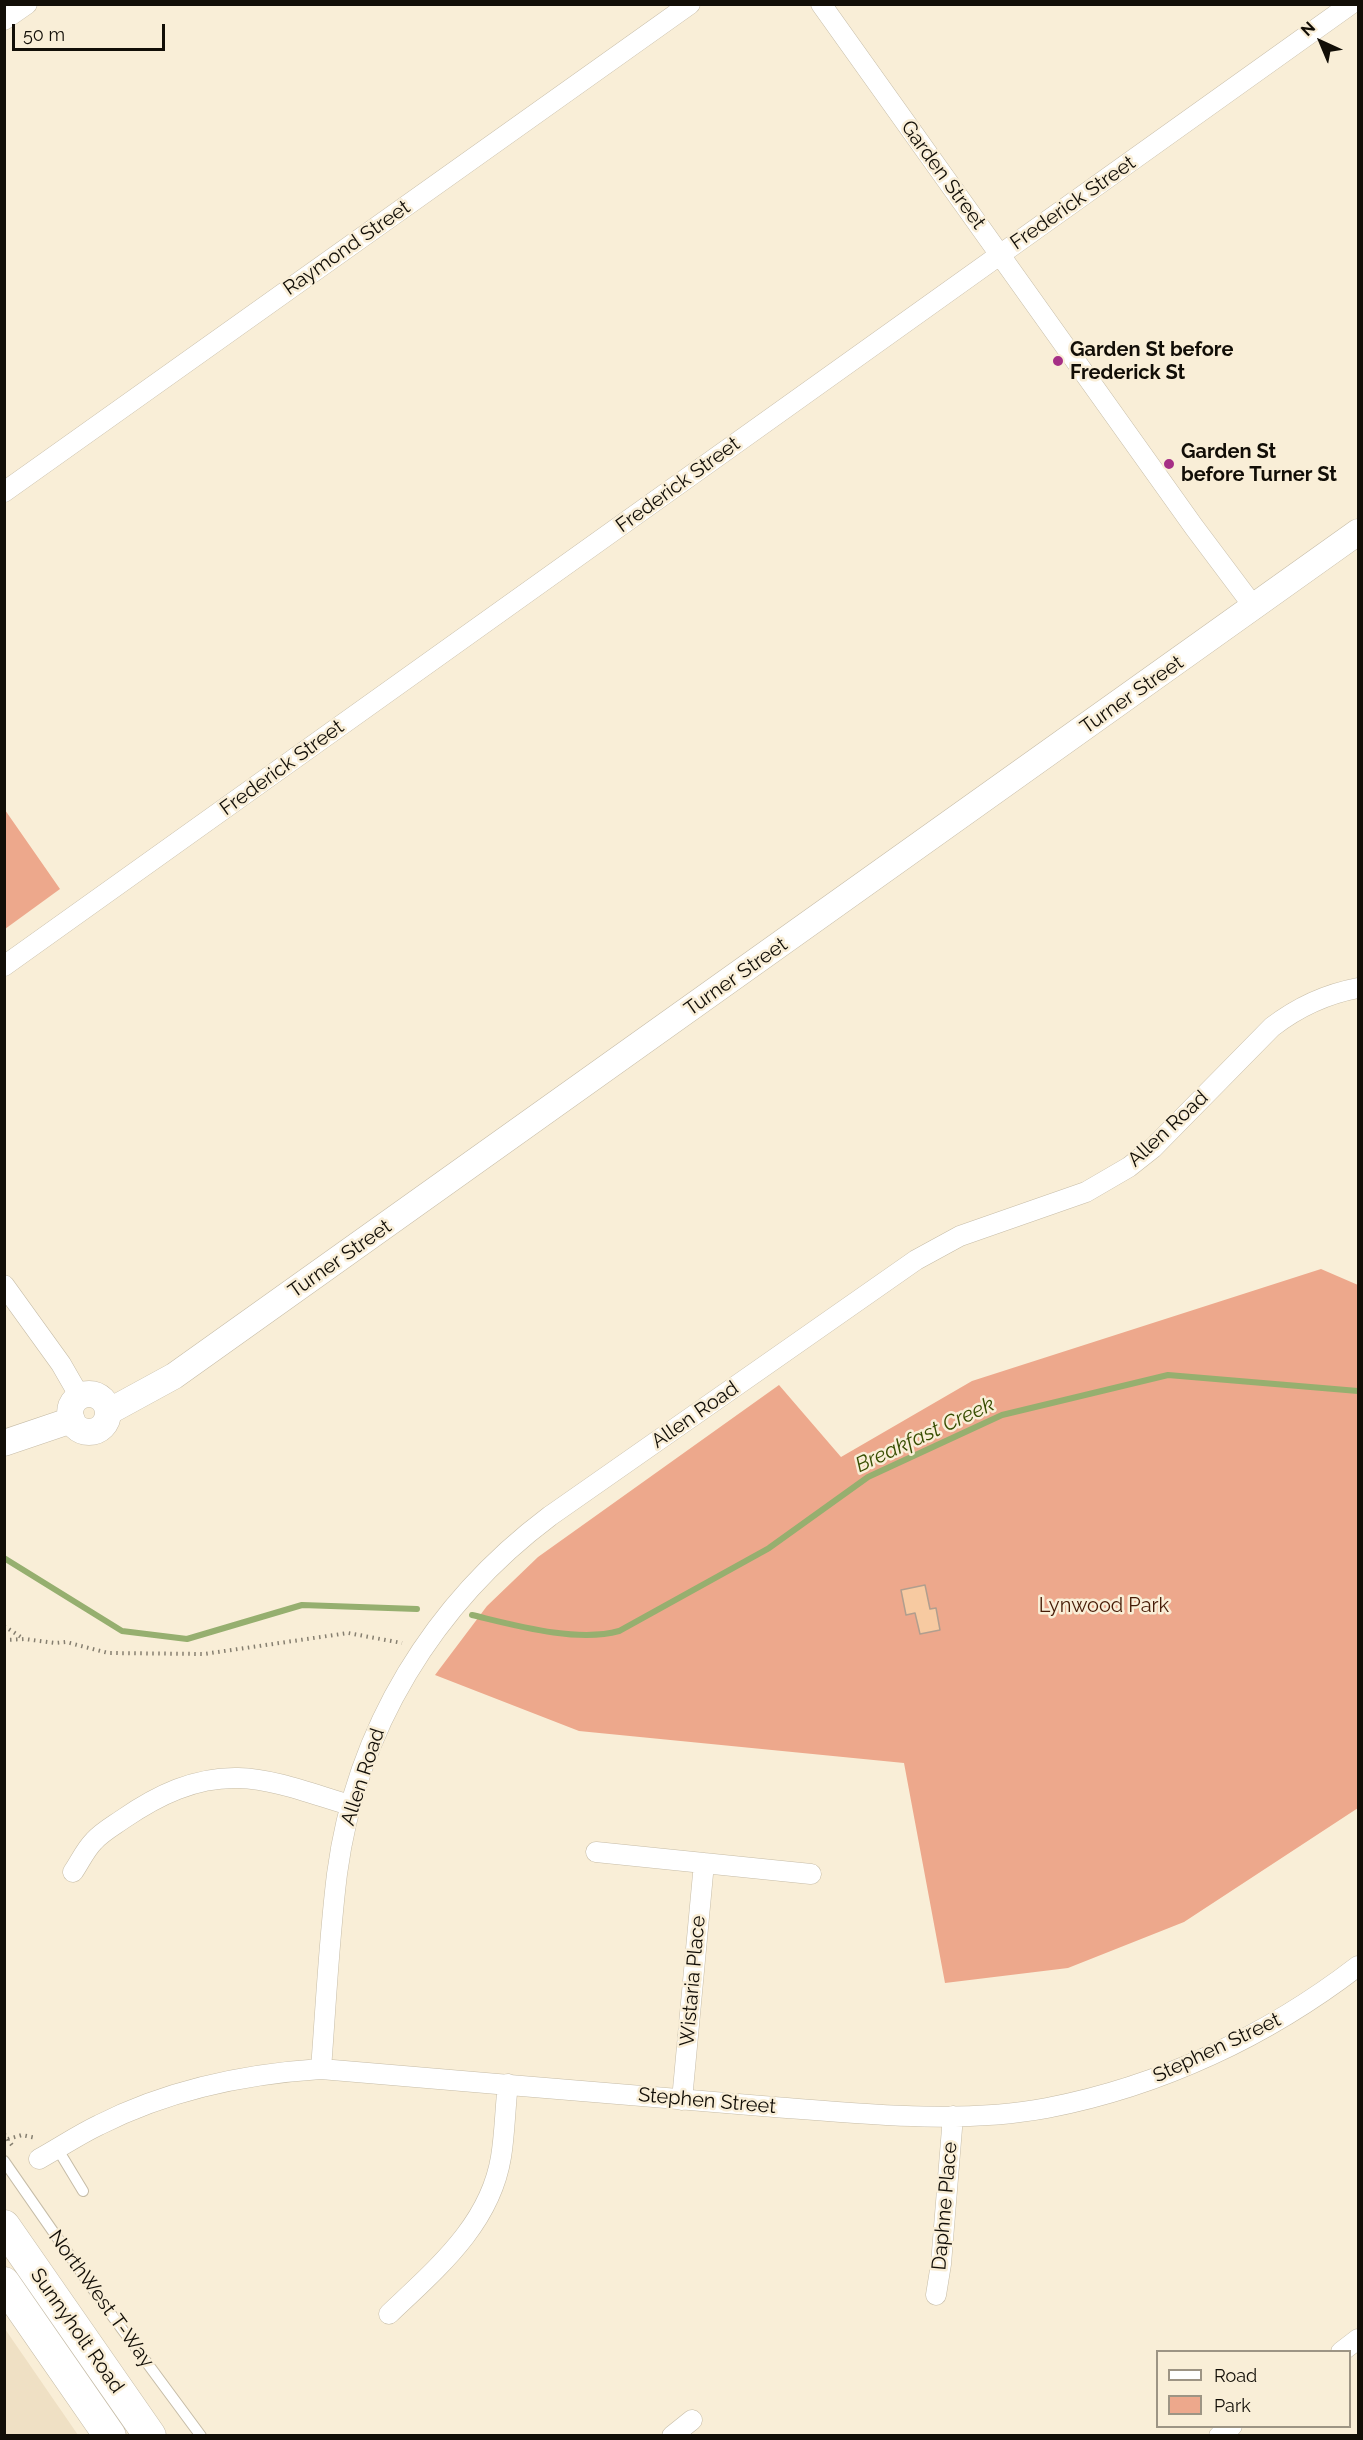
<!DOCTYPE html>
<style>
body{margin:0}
#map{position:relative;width:1363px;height:2440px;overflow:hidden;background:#f9eed7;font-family:Raleway,sans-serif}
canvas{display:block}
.frame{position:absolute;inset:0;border:6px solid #120e07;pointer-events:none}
.legend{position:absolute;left:1156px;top:2350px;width:195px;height:78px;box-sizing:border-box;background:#f9eed7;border:2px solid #9d9484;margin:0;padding:8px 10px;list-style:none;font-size:18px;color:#120e07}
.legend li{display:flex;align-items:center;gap:12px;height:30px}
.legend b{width:30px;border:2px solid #9d9484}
.north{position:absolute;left:1291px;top:12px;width:60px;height:60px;-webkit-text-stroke:4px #f9eed7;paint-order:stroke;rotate:316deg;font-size:16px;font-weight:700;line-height:24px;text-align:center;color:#120e07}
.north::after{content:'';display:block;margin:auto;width:21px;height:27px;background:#120e07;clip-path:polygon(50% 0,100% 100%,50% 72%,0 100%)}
.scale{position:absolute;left:12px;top:24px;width:153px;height:27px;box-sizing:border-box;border:3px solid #120e07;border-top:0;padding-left:8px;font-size:18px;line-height:21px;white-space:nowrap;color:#120e07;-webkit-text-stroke:4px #f9eed7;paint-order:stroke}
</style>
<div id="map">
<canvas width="1363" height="2440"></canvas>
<div class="frame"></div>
<ul class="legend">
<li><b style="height:8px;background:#fff"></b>Road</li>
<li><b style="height:16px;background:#eda88c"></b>Park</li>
</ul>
<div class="north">N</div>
<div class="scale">50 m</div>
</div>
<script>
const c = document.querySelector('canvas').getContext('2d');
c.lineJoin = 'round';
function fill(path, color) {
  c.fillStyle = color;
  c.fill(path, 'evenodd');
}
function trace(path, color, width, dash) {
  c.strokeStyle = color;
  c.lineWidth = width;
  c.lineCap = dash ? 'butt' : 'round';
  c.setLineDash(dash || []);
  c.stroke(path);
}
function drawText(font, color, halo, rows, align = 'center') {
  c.font = font + ' Raleway,sans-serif';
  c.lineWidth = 5;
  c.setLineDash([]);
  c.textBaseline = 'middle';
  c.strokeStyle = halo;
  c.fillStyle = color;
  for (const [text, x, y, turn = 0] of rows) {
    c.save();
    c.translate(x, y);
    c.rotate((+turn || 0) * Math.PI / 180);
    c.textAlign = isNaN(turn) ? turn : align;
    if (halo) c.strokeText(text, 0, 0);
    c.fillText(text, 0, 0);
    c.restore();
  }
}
fill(new Path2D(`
 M4,2329H5L78,2435H5Z`), '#efe0c4');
fill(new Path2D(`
 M5,810L60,889L5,929H4Z
 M1321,1269L1358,1285V1808L1184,1922L1068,1968L945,1983L904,1763L579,1731L435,1675L487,1606L538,1557L779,1385L841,1457L972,1381Z`), '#eda88c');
trace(new Path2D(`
 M4,1558L122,1631L187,1639L302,1605L417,1609
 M472,1615C514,1625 577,1643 619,1631L769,1548L868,1477L1002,1415L1168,1375L1358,1391`), '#96af6f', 6);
const building = new Path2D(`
 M925,1585L930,1609L936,1608L940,1630L920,1634L915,1613L906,1615L901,1590Z`);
fill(building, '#f7caa1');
trace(building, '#b19e8e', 1.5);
const service = new Path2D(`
 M57,2148L83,2191
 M4,2161L102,2302L201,2436`);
const minor = new Path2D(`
 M821,4L1194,527L1254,607
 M4,20L27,4
 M4,492L690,4
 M4,966L1351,4
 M4,1285L61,1364L80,1397
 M596,1852L811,1874
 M73,1872C80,1862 85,1850 94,1841C102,1832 113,1826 123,1819C158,1795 195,1777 238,1778C276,1779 315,1795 350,1805
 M321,2069C326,2004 329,1939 337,1874C356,1729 434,1603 550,1516L916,1260L960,1236L1086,1192L1129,1167L1153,1148L1272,1027C1298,1007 1326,994 1358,988
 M682,2100L704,1863
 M39,2159C59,2148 78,2135 99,2125C168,2090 243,2074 321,2069C468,2081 615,2095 762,2106C854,2113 956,2125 1047,2108C1161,2086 1267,2036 1358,1966
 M936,2295L941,2264L953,2116
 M389,2314C436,2269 490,2225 501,2157C505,2133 505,2108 508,2084
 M1341,2352L1358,2339
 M672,2436L692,2420
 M1219,2436L1232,2426`);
const tertiary = new Path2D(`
 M70 1413a19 19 0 1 1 38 0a19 19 0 1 1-38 0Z
 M108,1412L174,1376L1358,532
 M4,1443L72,1420`);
const primary = new Path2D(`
 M4,2226L150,2436
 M4,2283L110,2436`);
trace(service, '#c6bca7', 12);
trace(minor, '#c6bca7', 21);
trace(tertiary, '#c6bca7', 27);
trace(primary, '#c6bca7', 33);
trace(new Path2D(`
 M4,1626L24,1639
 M4,1640L25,1639L55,1643L66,1642L108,1653L204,1654L348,1633L402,1643
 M4,2134L14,2148
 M8,2139L22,2135L36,2138`), '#857e6f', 4, [1.5, 4.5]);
trace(service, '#fff', 10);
trace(minor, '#fff', 20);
trace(tertiary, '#fff', 26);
trace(primary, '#fff', 32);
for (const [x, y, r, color] of [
 [1058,361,6,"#a62f86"],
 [1169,464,6,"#a62f86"]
]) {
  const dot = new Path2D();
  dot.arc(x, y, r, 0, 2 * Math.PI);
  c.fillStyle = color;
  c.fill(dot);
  trace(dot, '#f9eed7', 2);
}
drawText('20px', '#120e07', '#f9eed7', [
 ["Garden Street",943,175,54],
 ["Frederick Street",1073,203,-35],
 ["Raymond Street",347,248,-35],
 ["Frederick Street",678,485,-36],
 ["Turner Street",1132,695,-35],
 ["Frederick Street",282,768,-36],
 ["Turner Street",736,977,-35],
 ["Allen Road",1168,1129,-43],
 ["Turner Street",340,1259,-35],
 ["Allen Road",695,1415,-35],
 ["Allen Road",363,1777,-72],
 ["Wistaria Place",693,1981,-85],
 ["Stephen Street",1217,2048,-25],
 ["Stephen Street",707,2101,5],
 ["Daphne Place",945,2206,-85],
 ["NorthWest T-Way",101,2299,54],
 ["Sunnyholt Road",77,2331,55]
]);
drawText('bold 20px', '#120e07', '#f9eed7', [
 ["Garden St before",1070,350],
 ["Frederick St",1070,373],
 ["Garden St",1181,452],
 ["before Turner St",1181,475]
], 'left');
drawText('20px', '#461b06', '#f9eed7', [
 ["Lynwood Park",1104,1606]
]);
drawText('italic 21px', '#374d01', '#f9eed7', [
 ["Breakfast Creek",925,1435,-25]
]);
</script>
